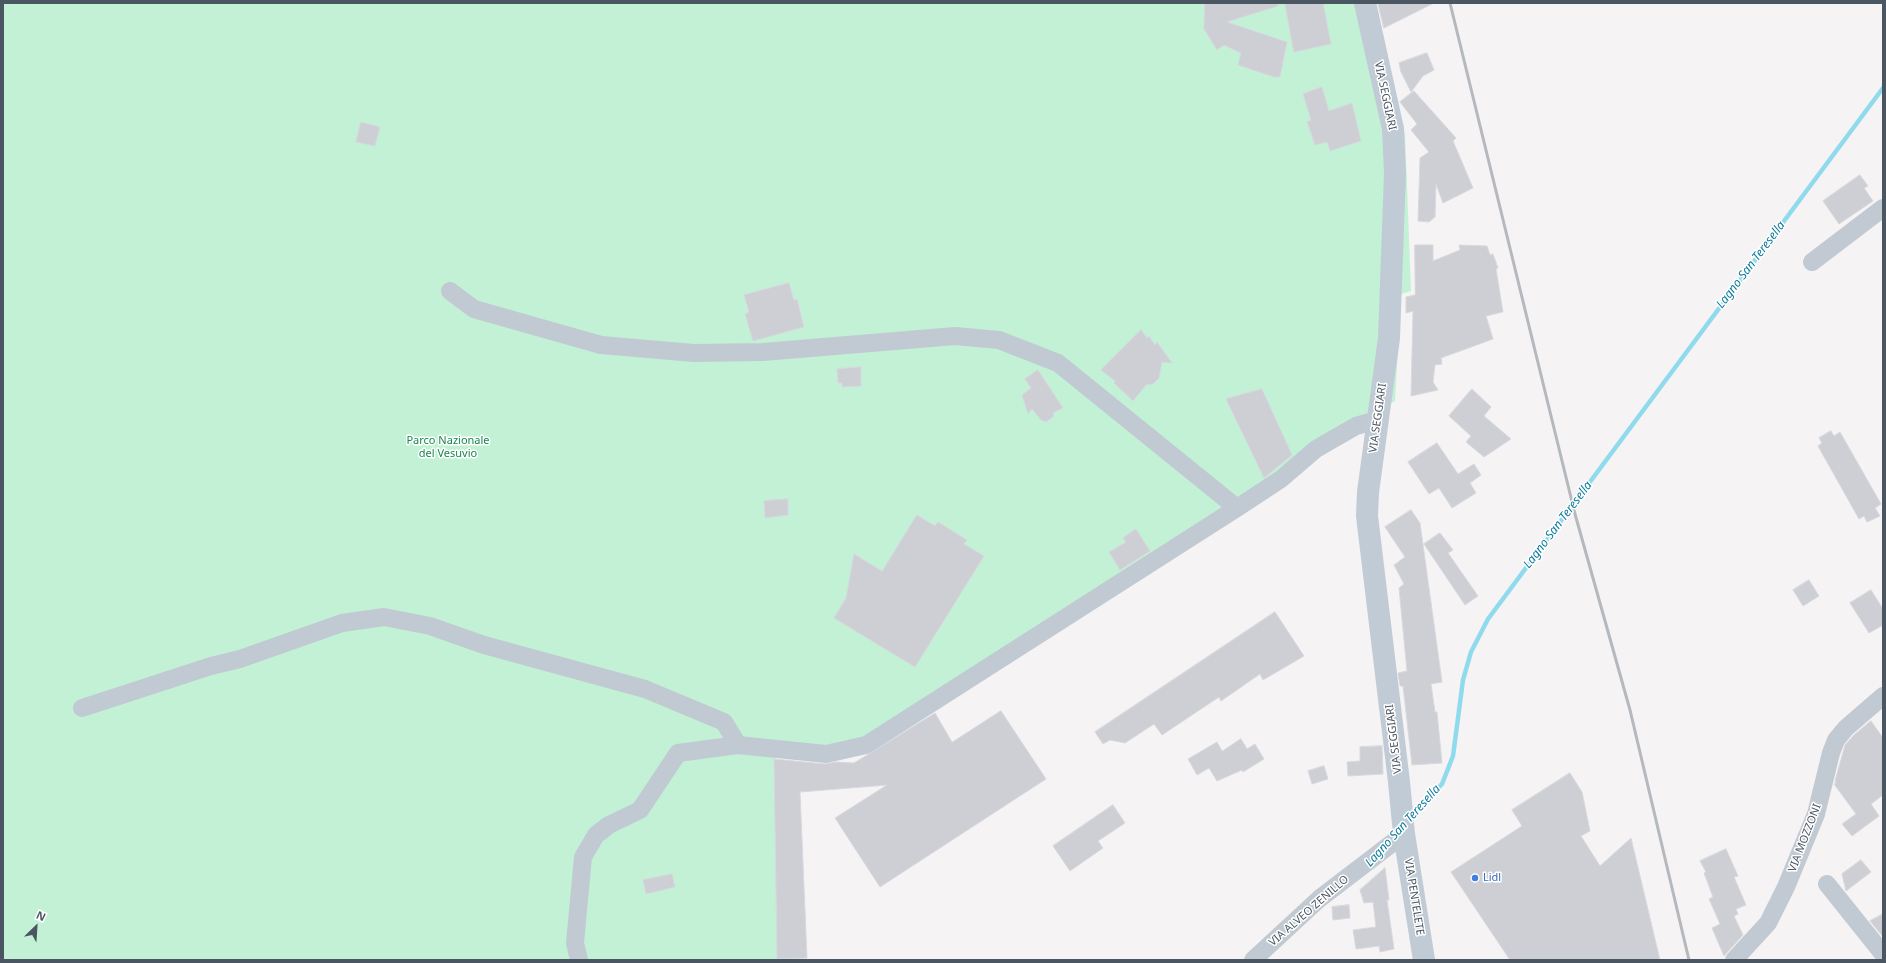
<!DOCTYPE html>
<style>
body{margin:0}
#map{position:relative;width:1886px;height:963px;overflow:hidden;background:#f5f3f3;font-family:"Noto Sans",sans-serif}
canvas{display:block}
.frame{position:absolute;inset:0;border:4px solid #4a5661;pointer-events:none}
.north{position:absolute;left:16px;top:907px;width:40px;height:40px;-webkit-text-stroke:3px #fff;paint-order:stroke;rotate:25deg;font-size:11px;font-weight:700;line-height:16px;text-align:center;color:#4a5661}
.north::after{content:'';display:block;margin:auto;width:14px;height:18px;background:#4a5661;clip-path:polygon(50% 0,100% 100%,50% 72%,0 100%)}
</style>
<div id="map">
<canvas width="1886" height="963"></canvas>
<div class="frame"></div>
<div class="north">N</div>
</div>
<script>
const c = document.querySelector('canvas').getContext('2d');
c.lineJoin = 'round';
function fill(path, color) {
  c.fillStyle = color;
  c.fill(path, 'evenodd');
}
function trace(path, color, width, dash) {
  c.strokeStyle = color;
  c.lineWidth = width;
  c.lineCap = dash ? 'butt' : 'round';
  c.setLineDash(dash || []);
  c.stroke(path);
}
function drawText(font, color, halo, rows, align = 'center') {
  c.font = font + ' "Noto Sans",sans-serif';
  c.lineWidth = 3;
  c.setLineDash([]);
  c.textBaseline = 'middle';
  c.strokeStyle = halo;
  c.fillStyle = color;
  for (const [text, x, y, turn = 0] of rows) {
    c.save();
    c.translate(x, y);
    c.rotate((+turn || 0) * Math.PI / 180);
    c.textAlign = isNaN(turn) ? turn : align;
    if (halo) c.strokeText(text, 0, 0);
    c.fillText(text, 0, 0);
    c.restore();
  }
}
fill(new Path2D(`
 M3,3H1374L1405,135L1411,291L1401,294L1395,401L1334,434L875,741L775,749L777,960H3Z`), '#c3f1d5');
trace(new Path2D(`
 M1410,818L1442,784L1453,756L1463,680L1471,652L1488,619L1883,88`), '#90daee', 4.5);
const building = new Path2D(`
 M1205,3H1278V6L1227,22L1287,42L1280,77H1274L1238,65L1241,53L1224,45L1217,50L1204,29Z
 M1285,3H1323L1331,44L1294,52Z
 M1378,3H1434L1384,28Z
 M1427,53L1434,70L1423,76L1411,92L1401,72L1399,63Z
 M1322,87L1329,111L1352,103L1361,141L1330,151L1327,142L1315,145L1307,122L1311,120L1303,94Z
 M1414,91L1456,138L1453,141L1473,188L1443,203L1436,184L1435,217L1429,222L1418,221L1420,158L1429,152L1411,130L1417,124L1400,102Z
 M361,122L380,127L375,146L356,142Z
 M1860,175L1868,186L1864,188L1873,201L1839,224L1823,201Z
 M1415,245H1433V261L1460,250L1459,245L1487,246L1490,255L1493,254L1498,268L1496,269L1503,312L1486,316L1493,339L1441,358L1442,364L1435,365L1433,382L1438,390L1411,396L1413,311L1406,313V297L1415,295Z
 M789,283L794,300L797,299L804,327L753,341L745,314L749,312L744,295Z
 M1141,330L1147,338L1149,336L1155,345L1157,342L1172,363L1162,362L1159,378L1153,384L1146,385L1133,401L1114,383L1115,381L1101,370Z
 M861,367V386L842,387V383H838L837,369Z
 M1038,370L1063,408L1054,412L1053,417L1046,422L1041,420L1032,409L1028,414L1022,395L1031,388L1025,379Z
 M1262,389L1292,455L1264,478L1226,399Z
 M1472,389L1491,407L1484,416L1511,439L1484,457L1466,442L1471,436L1449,416Z
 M1831,431L1834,436L1840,432L1881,504L1875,508L1880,516L1867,522L1864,516L1859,519L1818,446L1822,443L1819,438Z
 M1437,443L1458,474L1474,464L1481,475L1470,483L1476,493L1452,508L1439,488L1429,494L1408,462Z
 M788,499V515L765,518L764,501Z
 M1411,510L1420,523L1442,682L1431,684L1435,712H1437L1442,763L1412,765L1403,686H1400L1398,673L1407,671L1399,588L1404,584L1394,565L1405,557L1385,527Z
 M917,515L935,526L938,522L967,540L964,544L984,556L915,667L834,618L846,598L854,554L882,571Z
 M1136,529L1150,551L1120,570L1109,552L1126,542L1123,538Z
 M1440,533L1453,550L1448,553L1478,596L1465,605L1424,544Z
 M1809,580L1819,596L1803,606L1793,590Z
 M1871,590L1883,609V625L1869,633L1850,603Z
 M1275,612L1304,656L1263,680L1260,674L1221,701L1219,697L1162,735L1154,724L1125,743L1110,740L1103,744L1095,732Z
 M1001,711L1046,779L880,887L835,818L887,785L800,792L807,958L777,959L774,759L825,764L836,762L854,763L935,713L952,742Z
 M1871,721L1883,738V795L1871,804L1879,816L1852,836L1842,824L1856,814L1834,784L1836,783L1835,781L1845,745L1854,735Z
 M1241,739L1247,749L1255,744L1264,759L1243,772L1242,770L1217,781L1209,768L1197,775L1188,759L1217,742L1222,751Z
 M1382,746L1383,774L1348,776L1347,762L1360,761V747Z
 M1324,766L1328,779L1312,784L1308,771Z
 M1570,773L1582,792L1590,831L1581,836L1600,866L1631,838L1660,960H1510L1451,872L1522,826L1512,810Z
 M1113,805L1125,823L1098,841L1103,848L1070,871L1053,846Z
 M1726,849L1738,876L1734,877L1746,905L1736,909L1738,914L1734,916L1743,935L1724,956L1712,928L1720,924L1709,899L1713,897L1704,873L1706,872L1700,861Z
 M1861,860L1871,872L1846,891L1842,874Z
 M1385,868L1389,900H1387L1394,949L1380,952L1379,946L1356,949L1353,930L1376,927L1373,902L1364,903L1360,890Z
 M672,874L675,887L646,894L643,880Z
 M1349,905L1350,918L1333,920L1332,907Z
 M1883,914V937L1870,921Z`);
fill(building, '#cdcfd5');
trace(building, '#d7d9de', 1);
trace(new Path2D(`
 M1812,262L1883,208
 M450,291L474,309L601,345L694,353L763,352L955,336L999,340L1058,363L1237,508
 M82,708L211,666L240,659L342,623L384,617L430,626L484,645L645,689L724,722L738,745
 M1827,884L1883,954
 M579,960L575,943L583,857L596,835L609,825L640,810L678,753L738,745L826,754L866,745L1237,508L1281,479L1316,449L1356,426L1377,420
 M1253,960L1319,899L1404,834
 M1734,960L1768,923L1786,887L1816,814L1831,753L1836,740L1846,728L1883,696`), '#c1cad2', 18);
trace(new Path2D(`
 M1365,3L1393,129L1395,173L1389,338L1368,492L1367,516L1399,782L1404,834L1424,960`), '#c1cbd6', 22);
trace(new Path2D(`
 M1450,3L1575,514L1630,710L1689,960`), '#b5b8bd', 3);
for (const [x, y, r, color] of [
 [1475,878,4,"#3f7fe0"]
]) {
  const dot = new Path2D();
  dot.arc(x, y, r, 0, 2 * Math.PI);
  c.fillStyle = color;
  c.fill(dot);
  trace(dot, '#fff', 1.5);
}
drawText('11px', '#4a5661', '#fff', [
 ["VIA SEGGIARI",1385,96,78],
 ["VIA SEGGIARI",1378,418,-82],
 ["VIA SEGGIARI",1394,739,-97],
 ["VIA MOZZONI",1805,838,-69],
 ["VIA PENTELETE",1414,897,81],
 ["VIA ALVEO ZENILLO",1309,911,-41]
]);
drawText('11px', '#17864f', '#fff', [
 ["Parco Nazionale",448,441],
 ["del Vesuvio",448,454]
]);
drawText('11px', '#366cbe', '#fff', [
 ["Lidl",1483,878]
], 'left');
drawText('italic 12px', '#0c7c9b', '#fff', [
 ["Lagno San Teresella",1751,265,-53],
 ["Lagno San Teresella",1558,525,-53],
 ["Lagno San Teresella",1403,826,-48]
]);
</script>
